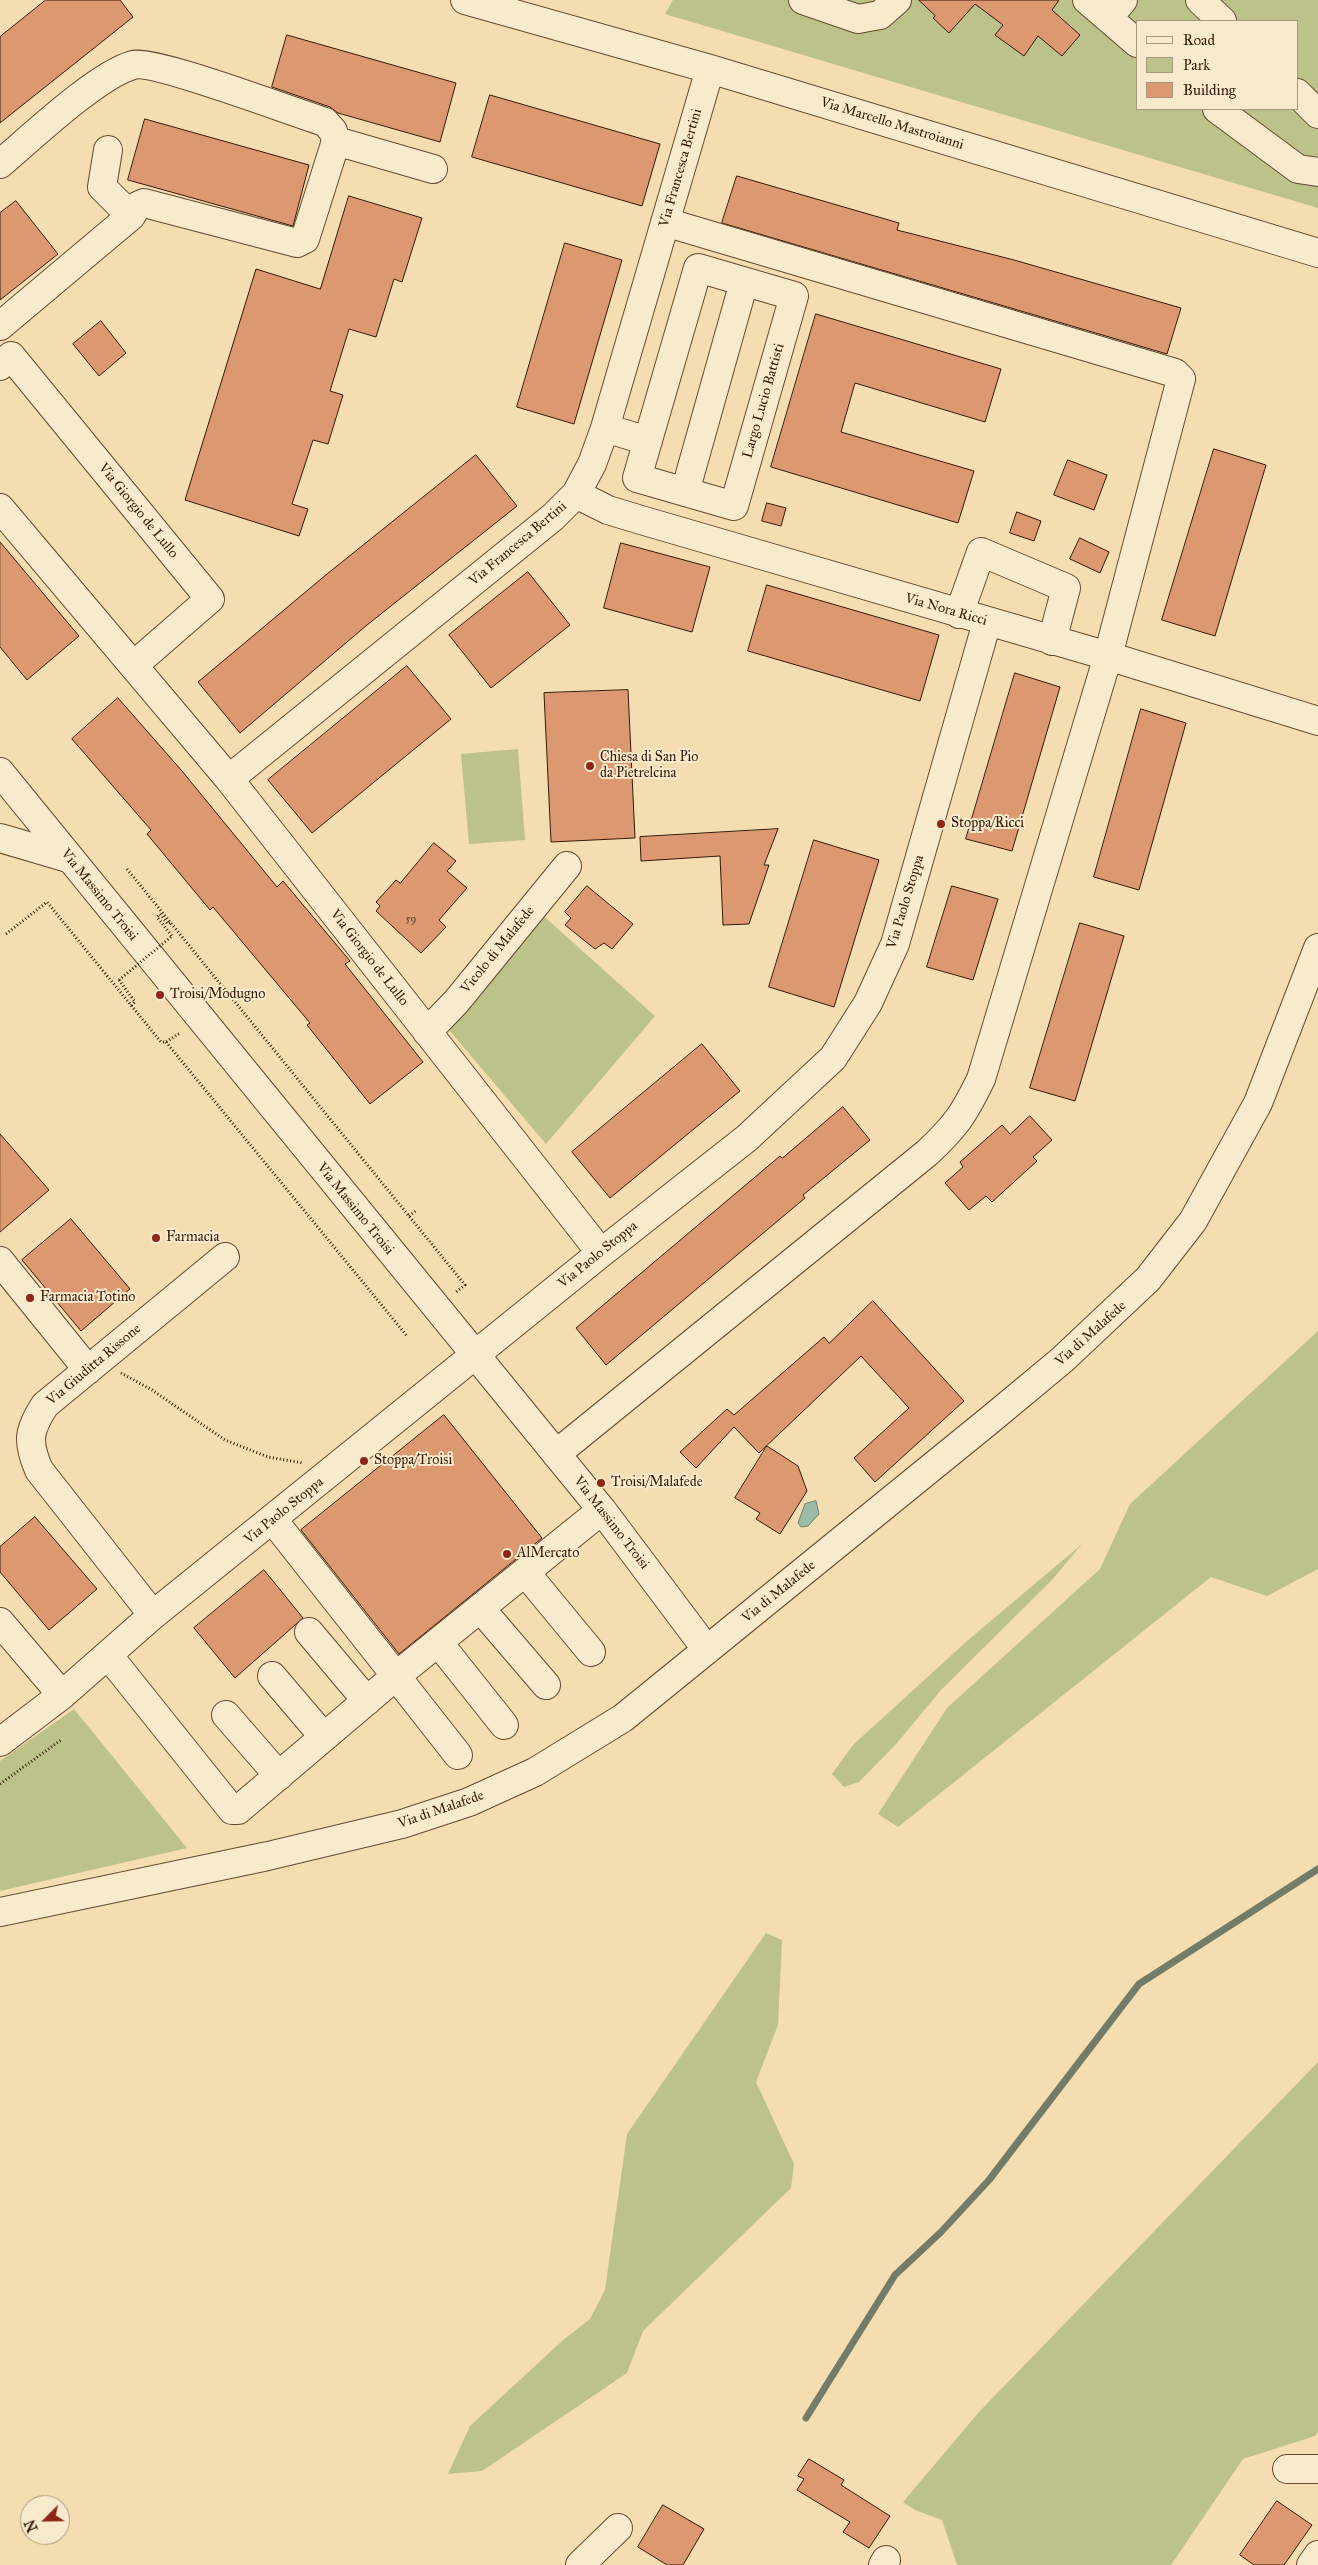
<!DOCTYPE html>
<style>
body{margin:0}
#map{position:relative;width:1318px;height:2565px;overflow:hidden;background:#f4deb1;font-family:"IM FELL Great Primer",serif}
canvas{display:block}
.legend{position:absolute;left:1136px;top:20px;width:162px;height:90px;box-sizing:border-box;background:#f8eacc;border:1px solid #aa967e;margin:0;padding:6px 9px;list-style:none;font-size:15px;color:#351908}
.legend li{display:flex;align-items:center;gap:10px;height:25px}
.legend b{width:25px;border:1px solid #aa967e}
.north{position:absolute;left:20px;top:2495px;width:50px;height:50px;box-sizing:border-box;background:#f8eacc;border:1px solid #aa967e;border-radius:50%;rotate:247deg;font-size:14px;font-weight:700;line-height:20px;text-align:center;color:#351908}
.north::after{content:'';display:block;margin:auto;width:18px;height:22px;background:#8f2418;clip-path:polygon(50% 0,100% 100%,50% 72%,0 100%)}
</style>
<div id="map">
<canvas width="1318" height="2565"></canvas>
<ul class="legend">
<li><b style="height:6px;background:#f8eacc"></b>Road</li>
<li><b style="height:14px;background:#bdc18a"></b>Park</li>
<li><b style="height:14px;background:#dc9870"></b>Building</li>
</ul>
<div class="north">N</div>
</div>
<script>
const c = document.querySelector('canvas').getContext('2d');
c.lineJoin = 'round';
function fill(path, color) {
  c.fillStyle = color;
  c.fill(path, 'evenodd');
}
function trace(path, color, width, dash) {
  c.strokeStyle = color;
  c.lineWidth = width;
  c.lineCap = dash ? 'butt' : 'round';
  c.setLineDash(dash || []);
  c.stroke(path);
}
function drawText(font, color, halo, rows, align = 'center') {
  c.font = font + ' "IM FELL Great Primer",serif';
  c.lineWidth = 4;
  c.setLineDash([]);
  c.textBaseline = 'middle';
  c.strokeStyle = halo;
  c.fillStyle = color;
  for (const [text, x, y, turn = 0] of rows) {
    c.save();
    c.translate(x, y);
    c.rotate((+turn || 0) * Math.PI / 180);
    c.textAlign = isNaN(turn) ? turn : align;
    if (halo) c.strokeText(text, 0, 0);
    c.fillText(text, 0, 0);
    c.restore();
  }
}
fill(new Path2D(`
 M673,0H1318V208L665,14ZM1137,21H1297V109H1137Z
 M518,749L525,840L469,844L461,754Z
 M538,911L655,1016L546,1144L449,1030Z
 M1318,1331V1569L1267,1596L1211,1577L898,1827L878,1814L947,1708L1100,1569L1130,1504Z
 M1082,1544L1052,1580L941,1690L897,1743L859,1782L844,1787L832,1774L853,1745L967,1641Z
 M74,1709L187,1848L0,1891V1761Z
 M766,1933L782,1940L778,2025L756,2082L794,2164L791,2188L643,2331L627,2373L482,2471L448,2474L470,2426L562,2341L590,2319L605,2290L627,2134Z
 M1318,2062V2432L1315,2436L1243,2459L1171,2565H957L942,2520L915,2510L903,2502L979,2412Z`), '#bdc18a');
const water = new Path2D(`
 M816,1501L819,1514L808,1526L801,1527L798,1523L805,1504Z`);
fill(water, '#9cbcaa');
trace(water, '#737b69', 1);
trace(new Path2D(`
 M806,2418L895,2275L941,2232L989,2180L1139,1984L1318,1869`), '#737b69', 7);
const building = new Path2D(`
 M46,0H120L133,17L0,123V37Z
 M919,0H1059L1052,10L1080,35L1062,56L1038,36L1024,56L995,35L1003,25L975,4L949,33L933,18L935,16Z
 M287,35L456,83L440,142L338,113L330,107L272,87Z
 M490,95L660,144L642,206L472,157Z
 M145,119L309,165L293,226L128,180Z
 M737,176L899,223L897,230L1014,260L1181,308L1167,354L722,223Z
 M349,196L422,218L402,282L394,279L376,337L349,329L330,391L343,395L328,444L313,440L292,504L308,509L299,536L185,500L256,269L320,289Z
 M16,201L58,254L0,300V213Z
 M565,243L622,260L574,424L517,407Z
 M816,314L1001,369L985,422L855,383L841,432L974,471L958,523L771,467Z
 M101,321L126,353L99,376L73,344Z
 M1214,449L1266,465L1215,636L1162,620Z
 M476,455L517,506L367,625L240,733L198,682L327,574Z
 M1068,460L1107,475L1094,510L1054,495Z
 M767,503L786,508L781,526L762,521Z
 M1017,512L1041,521L1034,541L1010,533Z
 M1080,538L1109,552L1100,573L1070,559Z
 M0,542L79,636L27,680L0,647Z
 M621,543L710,567L692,632L604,608Z
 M528,572L570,625L491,688L449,635Z
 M767,585L939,635L920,701L748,651Z
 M407,666L451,719L312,833L268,780Z
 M1015,673L1060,687L1012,851L966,839Z
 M628,690L635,838L551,842L544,693Z
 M118,698L182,771L277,887L283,881L350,961L345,964L423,1062L370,1104L307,1025L310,1023L213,907L210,910L147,834L151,830L72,739Z
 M1141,709L1186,723L1139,890L1094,877Z
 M778,829L764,865H769L749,924L723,925L720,856L641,861L640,837Z
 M814,840L879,860L834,1007L769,987Z
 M434,843L456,861L447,871L467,888L439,920L446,927L421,953L376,911L380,906L376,902L396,880L400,883Z
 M587,886L633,924L612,949L604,943L595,949L565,925L571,918L565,912Z
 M952,886L998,899L973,980L927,967Z
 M1080,923L1124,936L1075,1101L1030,1088Z
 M702,1044L740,1091L610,1198L572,1152Z
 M843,1107L870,1140L803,1195L805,1198L606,1365L576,1328L780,1156L782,1158Z
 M1030,1116L1052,1140L1033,1157L1037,1161L992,1202L986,1196L969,1210L945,1183L963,1167L960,1162L1002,1125L1010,1134Z
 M0,1134L49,1190L0,1232Z
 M71,1219L130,1289L81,1331L22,1260Z
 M873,1301L964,1401L875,1482L854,1458L909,1408L861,1356L759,1453L734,1427L696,1468L680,1452L727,1409L734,1415L824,1337L829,1343Z
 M444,1415L542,1538L399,1654L301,1530Z
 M767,1446L798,1466L807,1491L780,1534L756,1519L760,1513L735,1498Z
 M35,1517L97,1589L49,1630L0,1572V1547Z
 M264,1570L303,1618L235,1678L194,1628Z
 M809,2459L844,2480L841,2485L890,2516L869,2548L843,2532L850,2522L797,2490L804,2479L798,2476Z
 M1277,2501L1312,2525L1284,2565H1254L1240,2555Z
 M663,2505L704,2529L683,2565H667L638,2547Z`);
fill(building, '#dc9870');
trace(building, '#351908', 1);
const minor = new Path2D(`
 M465,0L710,69L1318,253
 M803,0L858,19L880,15L897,0
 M1087,0L1137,43
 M1200,0L1222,21
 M1108,18L1123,0
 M1297,93L1318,114
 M1217,109L1298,169L1318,172
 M336,141L433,169
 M108,150L102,187L131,216
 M0,164C31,138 97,75 133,65C154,59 295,113 325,122L333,131L336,141L305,239L297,243L144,203L137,206L131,216L0,326
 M698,268L794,296L734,506L637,478Z
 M0,366L11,356L210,599L134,665
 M605,428L648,441
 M685,492L744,282
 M576,494L608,510L641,520L1108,656L1318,721
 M0,508L229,779L601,1253
 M959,614L981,552L1066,588L1052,641
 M0,772L602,1510L707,1650
 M229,779L553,517L576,494L592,464L605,428L710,69
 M0,838L68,858
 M427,1032L456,1002L567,866
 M0,1261L88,1370
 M556,1454L927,1153C956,1126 964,1114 981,1079L1108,656L1181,379L1175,373L665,222
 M273,1520L396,1676L602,1510
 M525,1572L591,1652
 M480,1608L546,1685
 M153,1615L39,1470C27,1442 28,1431 45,1405L225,1257
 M0,1622L62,1695
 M309,1632L367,1701
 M438,1642L504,1725
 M108,1655L232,1810H238L396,1676L458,1755
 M272,1676L324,1737
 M226,1715L279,1776
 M0,1742L62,1695L153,1615L601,1253L747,1138L833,1058L868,1003L895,944L987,622
 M0,1912L268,1856L402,1824L469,1802L535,1772L623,1718L991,1419L1062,1360L1148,1279L1193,1221L1258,1103L1318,948
 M1287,2469H1318
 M580,2565L618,2528
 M883,2565L886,2560
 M1311,2565L1318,2555`);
trace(minor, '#654a32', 30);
trace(new Path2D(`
 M127,869L465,1285L456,1292
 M170,923L168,924L160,914L157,917L172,936
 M6,934L47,902L161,1042H166L180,1033
 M119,980L135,1002L131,1006
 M166,1042L407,1336
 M409,1216L417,1210
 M121,1373L152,1390L225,1440L268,1457L303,1463
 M0,1784L61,1740`), '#351908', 3, [1, 2.5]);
trace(minor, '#f8eacc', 28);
trace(new Path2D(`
 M119,980L172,936`), '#351908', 3, [1, 2.5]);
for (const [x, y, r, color] of [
 [590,766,5,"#8f2418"],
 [941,824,5,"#8f2418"],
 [160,995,5,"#8f2418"],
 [156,1238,5,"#8f2418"],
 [30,1298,5,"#8f2418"],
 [364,1461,5,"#8f2418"],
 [601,1483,5,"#8f2418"],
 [507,1554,5,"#8f2418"]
]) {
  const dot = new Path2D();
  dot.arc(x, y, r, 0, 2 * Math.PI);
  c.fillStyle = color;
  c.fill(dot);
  trace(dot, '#f8eacc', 2);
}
drawText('11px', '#5f3922', null, [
 ["59",411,919]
]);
drawText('14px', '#351908', '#f8eacc', [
 ["Via Marcello Mastroianni",892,124,17],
 ["Via Francesca Bertini",681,168,-74],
 ["Largo Lucio Battisti",764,401,-74],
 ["Via Giorgio de Lullo",138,511,51],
 ["Via Francesca Bertini",518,544,-40],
 ["Via Nora Ricci",946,610,16],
 ["Via Massimo Troisi",99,895,51],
 ["Via Paolo Stoppa",906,902,-73],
 ["Vicolo di Malafede",498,950,-51],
 ["Via Giorgio de Lullo",369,958,52],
 ["Via Massimo Troisi",355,1209,51],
 ["Via Paolo Stoppa",598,1255,-39],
 ["Via di Malafede",1091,1334,-42],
 ["Via Giuditta Rissone",94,1365,-40],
 ["Via Paolo Stoppa",284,1511,-39],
 ["Via Massimo Troisi",611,1523,52],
 ["Via di Malafede",779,1592,-39],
 ["Via di Malafede",441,1810,-19]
]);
drawText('14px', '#351908', '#f8eacc', [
 ["Chiesa di San Pio",600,758],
 ["da Pietrelcina",600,774],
 ["Stoppa/Ricci",951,824],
 ["Troisi/Modugno",170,995],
 ["Farmacia",166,1238],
 ["Farmacia Totino",40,1298],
 ["Stoppa/Troisi",374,1461],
 ["Troisi/Malafede",611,1483],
 ["AlMercato",517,1554]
], 'left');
</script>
